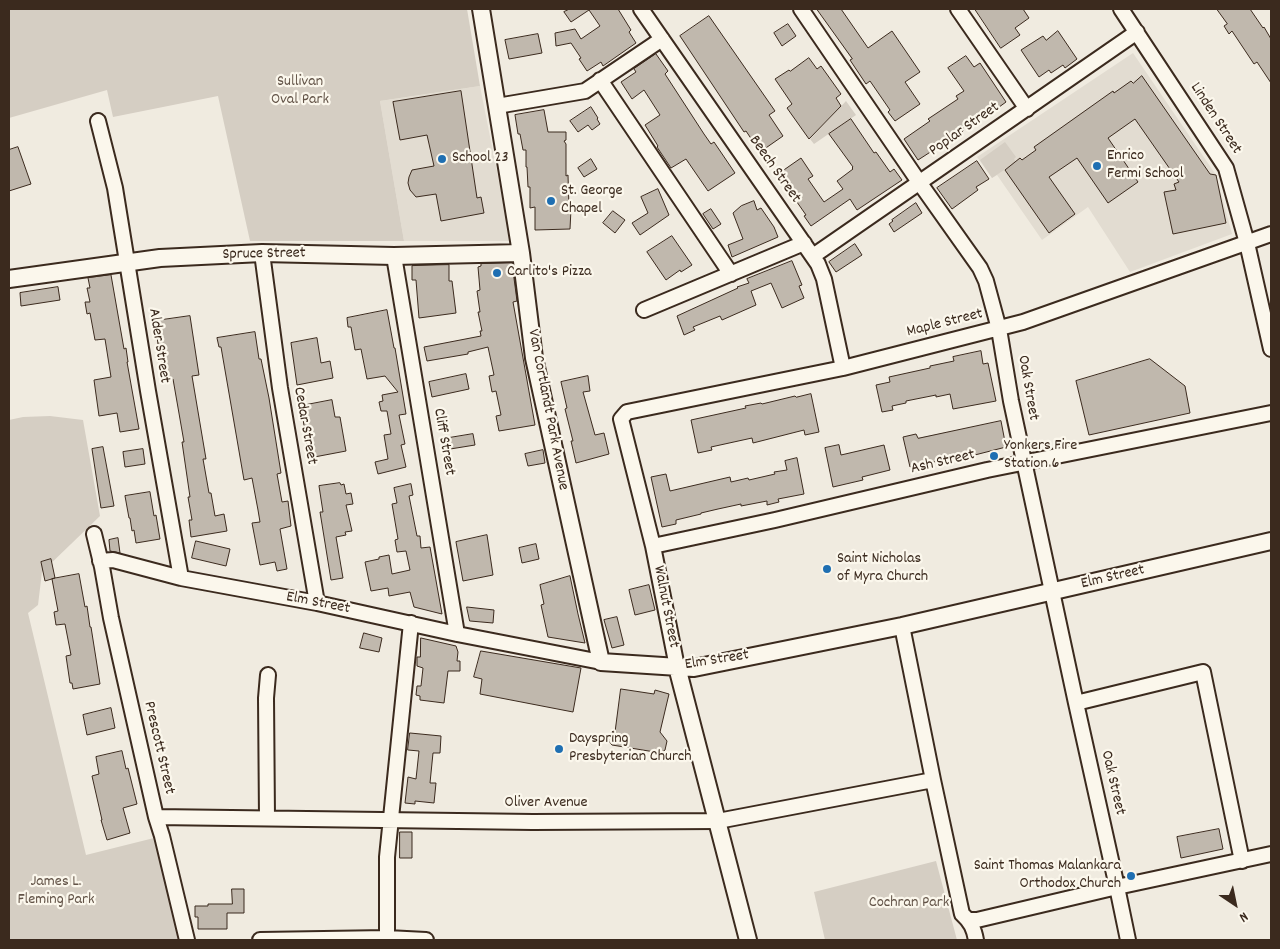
<!DOCTYPE html>
<style>
body{margin:0}
#map{position:relative;width:1280px;height:949px;overflow:hidden;background:#f0ebe0;font-family:Dekko,sans-serif}
canvas{display:block}
.frame{position:absolute;inset:0;border:10px solid #3b2a1e;pointer-events:none}
.north{position:absolute;left:1210px;top:879px;width:50px;height:50px;-webkit-text-stroke:4px #fbf7ec;paint-order:stroke;rotate:146deg;font-size:14px;font-weight:700;line-height:20px;text-align:center;color:#3b2a1e}
.north::after{content:'';display:block;margin:auto;width:18px;height:22px;background:#3b2a1e;clip-path:polygon(50% 0,100% 100%,50% 72%,0 100%)}
</style>
<div id="map">
<canvas width="1280" height="949"></canvas>
<div class="frame"></div>
<div class="north">N</div>
</div>
<script>
const c = document.querySelector('canvas').getContext('2d');
c.lineJoin = 'round';
function fill(path, color) {
  c.fillStyle = color;
  c.fill(path, 'evenodd');
}
function trace(path, color, width, dash) {
  c.strokeStyle = color;
  c.lineWidth = width;
  c.lineCap = dash ? 'butt' : 'round';
  c.setLineDash(dash || []);
  c.stroke(path);
}
function drawText(font, color, halo, rows, align = 'center') {
  c.font = font + ' Dekko,sans-serif';
  c.lineWidth = 4.5;
  c.setLineDash([]);
  c.textBaseline = 'middle';
  c.strokeStyle = halo;
  c.fillStyle = color;
  for (const [text, x, y, turn = 0] of rows) {
    c.save();
    c.translate(x, y);
    c.rotate((+turn || 0) * Math.PI / 180);
    c.textAlign = isNaN(turn) ? turn : align;
    if (halo) c.strokeText(text, 0, 0);
    c.fillText(text, 0, 0);
    c.restore();
  }
}
fill(new Path2D(`
 M1133,53L1216,175L1232,234L1130,272L1088,207L1042,240L997,175L992,178L977,157Z
 M480,86L506,217L509,241H404L380,101Z`), '#e2dcd1');
fill(new Path2D(`
 M9,9H467L480,86L380,101L404,241H250L218,96L113,117L107,90L9,118Z
 M846,101L856,115L814,144L810,139Z
 M1005,142L1016,157L1014,159L1016,162L992,178L980,160Z
 M50,416L83,420L100,516L42,572L38,605L28,613L86,855L162,836L187,940H9V420L23,417Z
 M936,861L957,940H825L814,892Z`), '#d5cec3');
const building = new Path2D(`
 M570,9H618L631,30L629,32L636,43L603,66L601,62L587,71L579,59L581,58L571,43L556,46L555,33L575,29L581,39L600,26L589,10L571,22L564,12Z
 M817,9H841L868,48L892,31L920,72L905,82L920,104L895,121L888,112L890,110L870,81L866,84L850,60L852,59Z
 M975,9H1023L1029,18L1015,28L1020,35L1001,48Z
 M1217,9H1250L1263,28L1264,27L1271,39V83L1257,62L1254,64L1232,31L1229,34L1224,26L1227,24Z
 M709,16L775,111L769,115L783,136L760,152L746,131L744,132L680,36Z
 M788,24L796,36L782,46L774,33Z
 M1058,31L1077,59L1065,68L1063,65L1051,73L1049,70L1039,77L1021,50L1043,36L1046,40Z
 M538,34L542,53L509,59L505,40Z
 M656,54L668,71L665,74L704,134L711,144L714,142L735,173L708,191L686,159L671,168L657,147L658,146L645,125L660,115L644,90L632,99L621,82L636,72L634,69Z
 M966,56L974,67L980,63L1006,102L995,110L994,107L962,129L963,131L918,160L904,139L930,121L928,119L958,99L956,96L964,91L948,68Z
 M809,58L817,69L821,66L841,94L836,98L841,106L809,139L787,108L792,104L775,79L789,70L790,71Z
 M1142,76L1210,174L1216,175L1226,223L1173,234L1164,192L1176,190L1174,184L1179,182L1135,119L1108,138L1138,182L1108,203L1077,158L1049,177L1075,214L1049,233L1005,170L1020,158L1022,160L1036,150L1034,147L1113,91L1114,93L1131,81L1133,83Z
 M461,91L477,198L481,197L484,213L441,221L436,194L416,197L410,190L408,183L409,177L412,170L434,166L427,135L400,140L393,102Z
 M591,107L598,118L597,119L600,124L592,130L588,125L578,132L570,121Z
 M544,110L548,132H566V140L564,141L566,144V176L568,175L569,209H571L570,229L535,230V207L530,208V187H528L527,167H526V150H523L520,134H518L515,115Z
 M851,119L874,153L876,152L890,172L894,169L902,180L857,210L850,199L811,226L804,216L806,215L783,182H784L778,174L801,158L813,176L808,179L824,202L843,189L837,181L853,169L852,168L853,167L829,134Z
 M18,147L31,184L9,191V150Z
 M591,159L597,169L584,177L578,168Z
 M977,161L989,179L976,187L978,190L952,209L937,188Z
 M658,189L669,215L640,235L632,223L648,213L641,197Z
 M754,201L757,210L761,208L774,227L778,237L732,257L728,245L743,239L733,213L741,206Z
 M916,203L922,213L894,232L889,224L893,221L892,220Z
 M711,209L721,224L713,229L703,214Z
 M613,211L625,220L615,233L603,223Z
 M672,236L692,265L681,272L680,270L666,280L647,252Z
 M855,244L862,255L836,272L829,262Z
 M792,261L802,285L799,286L804,298L782,308L771,283L751,291L756,305L722,320L720,316L693,327L695,330L684,335L677,316L738,288L737,287L749,283L747,279Z
 M512,263L517,301L513,302L535,425L499,431L496,416L501,415L496,391L492,392L489,376L494,375L488,347L468,352V354L427,361L424,347L481,336L480,331H482L478,312H480L477,291L480,290L478,267L481,266V264Z
 M449,265V281H452L456,313L419,318L416,280H412V266Z
 M111,275L124,349L126,348L128,362H127L139,429L120,432L117,413L99,416L94,380L111,377L105,339L95,340L90,313L87,314L85,302H90L87,288H90L88,278Z
 M58,287L60,300L21,306L20,293Z
 M387,310L394,348H395L406,414L399,415L405,444L401,445L406,467L378,474L375,462L388,459L384,435L391,434L387,411H381L379,402L383,401L382,395L398,392L385,376L367,379L361,349L355,350L351,327H348L347,318Z
 M190,316L199,375L192,376L206,459H203L209,493H211L215,516L224,514L227,531L191,537L189,520H192L188,497H190L182,442H184L173,379L165,380L158,344L155,321Z
 M255,332L259,359H261L269,398L281,473L277,474L282,502L288,501L291,526L280,529L287,569L277,571L275,562L260,565L252,523L260,522L258,510L252,478L244,480L221,347H219L217,338Z
 M317,338L321,363L330,361L333,378L297,385L291,343Z
 M981,351L983,364L988,363L996,401L953,409L950,394L936,397V395L906,401V403L892,406L893,410L882,412L876,385L890,382L889,377L930,368V366L954,361L953,357Z
 M1150,359L1185,386L1190,413L1089,435L1076,381Z
 M466,374L469,389L432,397L429,382Z
 M588,376L590,391L583,392L595,435L604,433L609,454L576,463L571,441H573L565,409L567,408L561,382Z
 M811,394L819,432L805,435L804,430L753,443L752,438L711,447L712,450L698,453L691,420L746,408L745,406L761,403L762,404L795,396L796,397Z
 M332,400L335,417H340L346,451L309,458L301,406Z
 M1001,421L1006,447L967,457V455L910,467L903,437L916,434L918,438Z
 M473,434L475,445L444,450L443,439Z
 M839,445L841,455L884,445L890,470L862,477L863,480L833,487L825,448Z
 M103,447L114,506L101,508L92,449Z
 M143,449L145,464L125,467L123,452Z
 M543,450L545,463L528,466L525,454Z
 M797,458L804,494L778,499L779,502L767,505V501L741,506V504L718,509L701,513V514L676,520V524L662,527L651,477L666,474L670,491L730,477L731,482L748,478L749,480L775,474L774,472L787,470L785,461Z
 M340,483L341,485L344,484L346,494L351,493L353,504L346,505L352,531L345,532L346,535L336,537L343,578L331,580L320,512H323L319,486Z
 M411,484L413,495L409,496L417,536H420L421,548L430,547L442,614L414,607L410,592L389,596L388,588L371,591L365,562L379,559V557L389,555L392,574L410,570L406,551L397,552L395,540L398,539L392,504L397,503L394,488Z
 M150,492L154,516L156,515L160,539L136,543L134,530L132,531L130,518H129L125,496Z
 M487,535L493,575L463,581L456,542Z
 M118,538L120,553L110,551L109,540Z
 M196,541L230,549L226,566L192,558Z
 M536,544L539,559L522,563L519,548Z
 M51,559L55,578L45,581L41,562Z
 M79,574L85,607L87,606L90,627H91L100,684L73,689L72,683H70L66,656L71,655L65,624L56,625L54,612L58,611L52,579Z
 M570,576L578,614L585,643L548,637L541,605L544,604L540,585Z
 M649,585L655,610L635,615L629,590Z
 M467,607L494,610L493,623L470,621Z
 M617,617L624,645L612,648L604,620Z
 M364,633L382,638L379,652L360,648Z
 M421,638L456,646L458,652L457,661H460V671H448L444,703L420,700V696L416,695L417,686H421L423,668L417,666V657H420Z
 M481,651L581,668L573,712L480,694L482,679L474,677Z
 M621,689L654,694L655,690L669,694L660,732L667,741L665,750L661,753L612,745L608,740L609,734L615,730Z
 M111,708L115,728L87,735L83,715Z
 M410,733L441,736L440,753H433L430,783H436L434,803L415,801V804L405,803L408,777L416,779L419,751L408,750Z
 M122,751L126,769L128,768L137,804L123,808L130,833L107,840L101,820H102L92,776L99,774L96,757Z
 M1219,829L1223,849L1181,858L1177,837Z
 M400,832H412V858H400Z
 M232,889H244V913H227V929H198V917H195V906H208V904H232Z`);
fill(building, '#c0b8ad');
trace(building, '#3b2a1e', 1);
const minor = new Path2D(`
 M641,9L818,264L824,279L843,368
 M801,9L919,182L980,268L986,281L999,329L1011,401L1076,703L1117,887L1128,940
 M958,9L1027,109
 M1121,9L1226,168L1247,243L1271,349
 M600,80L731,274
 M497,106L585,91L662,39
 M98,121L115,188L148,391L181,578
 M262,253L280,388L317,603
 M394,256L457,634
 M813,256L1137,32
 M644,310L804,243
 M94,534L102,567L111,618L156,817L162,836L187,940
 M653,546L775,520L987,470L1271,413
 M100,561L113,560L181,578L317,603L457,634L601,662
 M902,626L933,780L962,914C971,922 974,929 976,940
 M677,667L653,546L621,419L627,412L843,368L1023,322L1271,234
 M1076,703L1203,672L1242,861
 M156,817L533,822L718,821L933,780
 M267,818L266,698L268,675
 M968,920H977L1117,887L1271,854
 M387,938V857L411,623
 M260,940L387,938L426,940`);
const tertiary = new Path2D(`
 M481,9L521,253L534,358L601,662L694,668L902,626L1271,541
 M9,279L160,258L262,253L394,256L521,253
 M677,667L748,940`);
trace(minor, '#3b2a1e', 18);
trace(tertiary, '#3b2a1e', 20);
trace(minor, '#fbf7ec', 14);
trace(tertiary, '#fbf7ec', 16);
for (const [x, y, r, color] of [
 [442,159,5,"#1f6fb2"],
 [1097,166,5,"#1f6fb2"],
 [551,201,5,"#1f6fb2"],
 [497,273,5,"#1f6fb2"],
 [994,456,5,"#1f6fb2"],
 [827,569,5,"#1f6fb2"],
 [559,749,5,"#1f6fb2"],
 [1131,876,5,"#1f6fb2"]
]) {
  const dot = new Path2D();
  dot.arc(x, y, r, 0, 2 * Math.PI);
  c.fillStyle = color;
  c.fill(dot);
  trace(dot, '#fbf7ec', 2);
}
drawText('16px', '#625347', '#fbf7ec', [
 ["Sullivan",300,83],
 ["Oval Park",300,101],
 ["James L.",56,883],
 ["Fleming Park",56,901],
 ["Cochran Park",909,904]
]);
drawText('16px', '#3b2a1e', '#fbf7ec', [
 ["Linden Street",1215,119,57],
 ["Poplar Street",965,130,-35],
 ["Beech Street",774,170,55],
 ["Spruce Street",264,255,-1],
 ["Maple Street",945,324,-14],
 ["Alder Street",158,346,81],
 ["Oak Street",1027,388,80],
 ["Van Cortlandt Park Avenue",547,410,79],
 ["Cedar Street",304,426,80],
 ["Cliff Street",443,442,80],
 ["Ash Street",943,463,-13],
 ["Elm Street",1113,578,-13],
 ["Elm Street",318,604,11],
 ["Walnut Street",665,607,79],
 ["Elm Street",717,661,-9],
 ["Prescott Street",158,748,77],
 ["Oak Street",1112,783,77],
 ["Oliver Avenue",546,804]
]);
drawText('16px', '#3b2a1e', '#fbf7ec', [
 ["Enrico",1107,157],
 ["Fermi School",1107,175],
 ["School 23",452,159],
 ["St. George",561,192],
 ["Chapel",561,210],
 ["Carlito's Pizza",507,273],
 ["Yonkers Fire",1004,447],
 ["Station 6",1004,465],
 ["Saint Nicholas",837,560],
 ["of Myra Church",837,578],
 ["Dayspring",569,740],
 ["Presbyterian Church",569,758],
 ["Saint Thomas Malankara",1121,867,"right"],
 ["Orthodox Church",1121,885,"right"]
], 'left');
</script>
